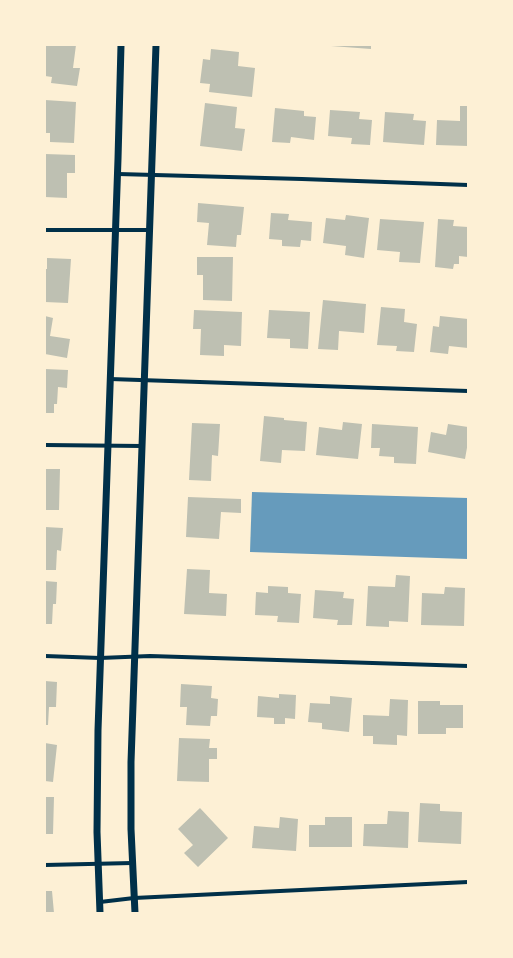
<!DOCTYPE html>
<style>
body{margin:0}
#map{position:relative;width:513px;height:958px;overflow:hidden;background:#fdf0d5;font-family:"Roboto Condensed",sans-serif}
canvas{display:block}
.frame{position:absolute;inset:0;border:46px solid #fdf0d5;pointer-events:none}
</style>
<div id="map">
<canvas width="513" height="958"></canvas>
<div class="frame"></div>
</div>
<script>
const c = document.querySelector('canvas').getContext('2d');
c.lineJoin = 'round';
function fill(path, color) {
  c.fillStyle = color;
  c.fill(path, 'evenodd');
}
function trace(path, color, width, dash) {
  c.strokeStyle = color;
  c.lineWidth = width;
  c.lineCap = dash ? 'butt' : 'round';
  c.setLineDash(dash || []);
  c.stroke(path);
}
fill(new Path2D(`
 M252,492L468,498V559L250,552Z`), '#669bbc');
fill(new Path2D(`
 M45,45H76L73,68H80L77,86L51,83L52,77L45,76Z
 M331,45H371V49L331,46Z
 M211,49L239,52L238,66L255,68L252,97L209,92L210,84L200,83L203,59L210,60Z
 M45,100L76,102L74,143L50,142V133H45Z
 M205,103L237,107L235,128L245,129L242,151L200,146Z
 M460,106H468V146L436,145L437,120L460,121Z
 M275,108L304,111V116L316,117L314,140L291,137L290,143L272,142Z
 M330,110L360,112L359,119L372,120L370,145L351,144L352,138L328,136Z
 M385,112L414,114L413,120L426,121L424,145L383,142Z
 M45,154L75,155V173H67V198L45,197Z
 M198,203L244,207L241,235H237L236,247L207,245L209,223L197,222Z
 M271,213L289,214L288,220L312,222L311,241L301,240L300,247L282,246V240L269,239Z
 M346,215L369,218L364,258L345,255L346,246L323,243L326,218L345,220Z
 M380,219L424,222L420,263L399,262L400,252L377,250Z
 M438,219L454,220L453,226L468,227V257L459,256V264H454L453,269L435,267Z
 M197,257H233L232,301L203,300V275H197Z
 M47,258L71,259L68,303L45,302V269H47Z
 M323,300L366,304L364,333L339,331L338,350L318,349Z
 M381,307L405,309L404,322L417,324L414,352L396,351L397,346L377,345Z
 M194,310L242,312L241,346L224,345V356L200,355L201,329H193Z
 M269,310L310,312L308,349L290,348V339L267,338Z
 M45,316L53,318L50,336L70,339L67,358L45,354Z
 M440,316L468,319V348L449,346L448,354L430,352L433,326L439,327Z
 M45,369L68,370L67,388L58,387L57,404H54V413H45Z
 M264,416L284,418V420L307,422L305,451L282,450L281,463L260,461Z
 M343,422L362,424L358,459L316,455L319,427L342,430Z
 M192,423L220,424L218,456L212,455L211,481L189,480Z
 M372,424L418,427L416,464L394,463V457L379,456L380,448H371Z
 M448,424L468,427V442L465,459L428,452L431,432L446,435Z
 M45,469H60L59,510H45Z
 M188,497L241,499V513L221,512L219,539L186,537Z
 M45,527L63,528L61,551L57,550L56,570H45Z
 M187,569L210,570L209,593L227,594L226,616L184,614Z
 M396,575L410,576L408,622L389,621V627L366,626L368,586L395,587Z
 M45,581L57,582L56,604H53L52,624H45Z
 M268,586L288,587V593L301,594L299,623L277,622L278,616L255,615L256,592L268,593Z
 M445,587L465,588L464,626L421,625L422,593L444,594Z
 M315,590L344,592L343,598L354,599L352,625H337L338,620L313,618Z
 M45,681L57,682L56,707H49L48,725H45Z
 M181,684L212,686L211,698L218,699L217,716H211L210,726L186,725L187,707H180Z
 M279,694L296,695L295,719L285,718V724H274V718L257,717L258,696L279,698Z
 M330,696L352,698L349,732L322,729V723L308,722L310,703L330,704Z
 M390,699L408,700L407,736L397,735V745L373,744V736H363V715L389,716Z
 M418,701H440V705H463V728H446V734H418Z
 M179,738L210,739L209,748H217V759H209V782L177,781Z
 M45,743L57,745L53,782L45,781Z
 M45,797H54L53,834H45Z
 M420,803L440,804V811L462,812L461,844L418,842Z
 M200,808L228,838L198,867L184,853L193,845L178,829Z
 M388,811L409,812L408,848L363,846L364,824H387Z
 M280,817L298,819L296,851L252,848L254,826L279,828Z
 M325,817H352V847H309V825H325Z
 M45,891H52L54,913H45Z`), '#bec0b2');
trace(new Path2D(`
 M118,174L302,179L468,185
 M45,230H149
 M110,379L468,391
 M45,445L142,446
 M45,656L100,658L150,656L468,666
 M45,865L132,863
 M100,902L134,898L468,882`), '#003049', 4);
trace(new Path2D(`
 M100,913L97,832L98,730L118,159L121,45
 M135,913L131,829V762L156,45`), '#003049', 7);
</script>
